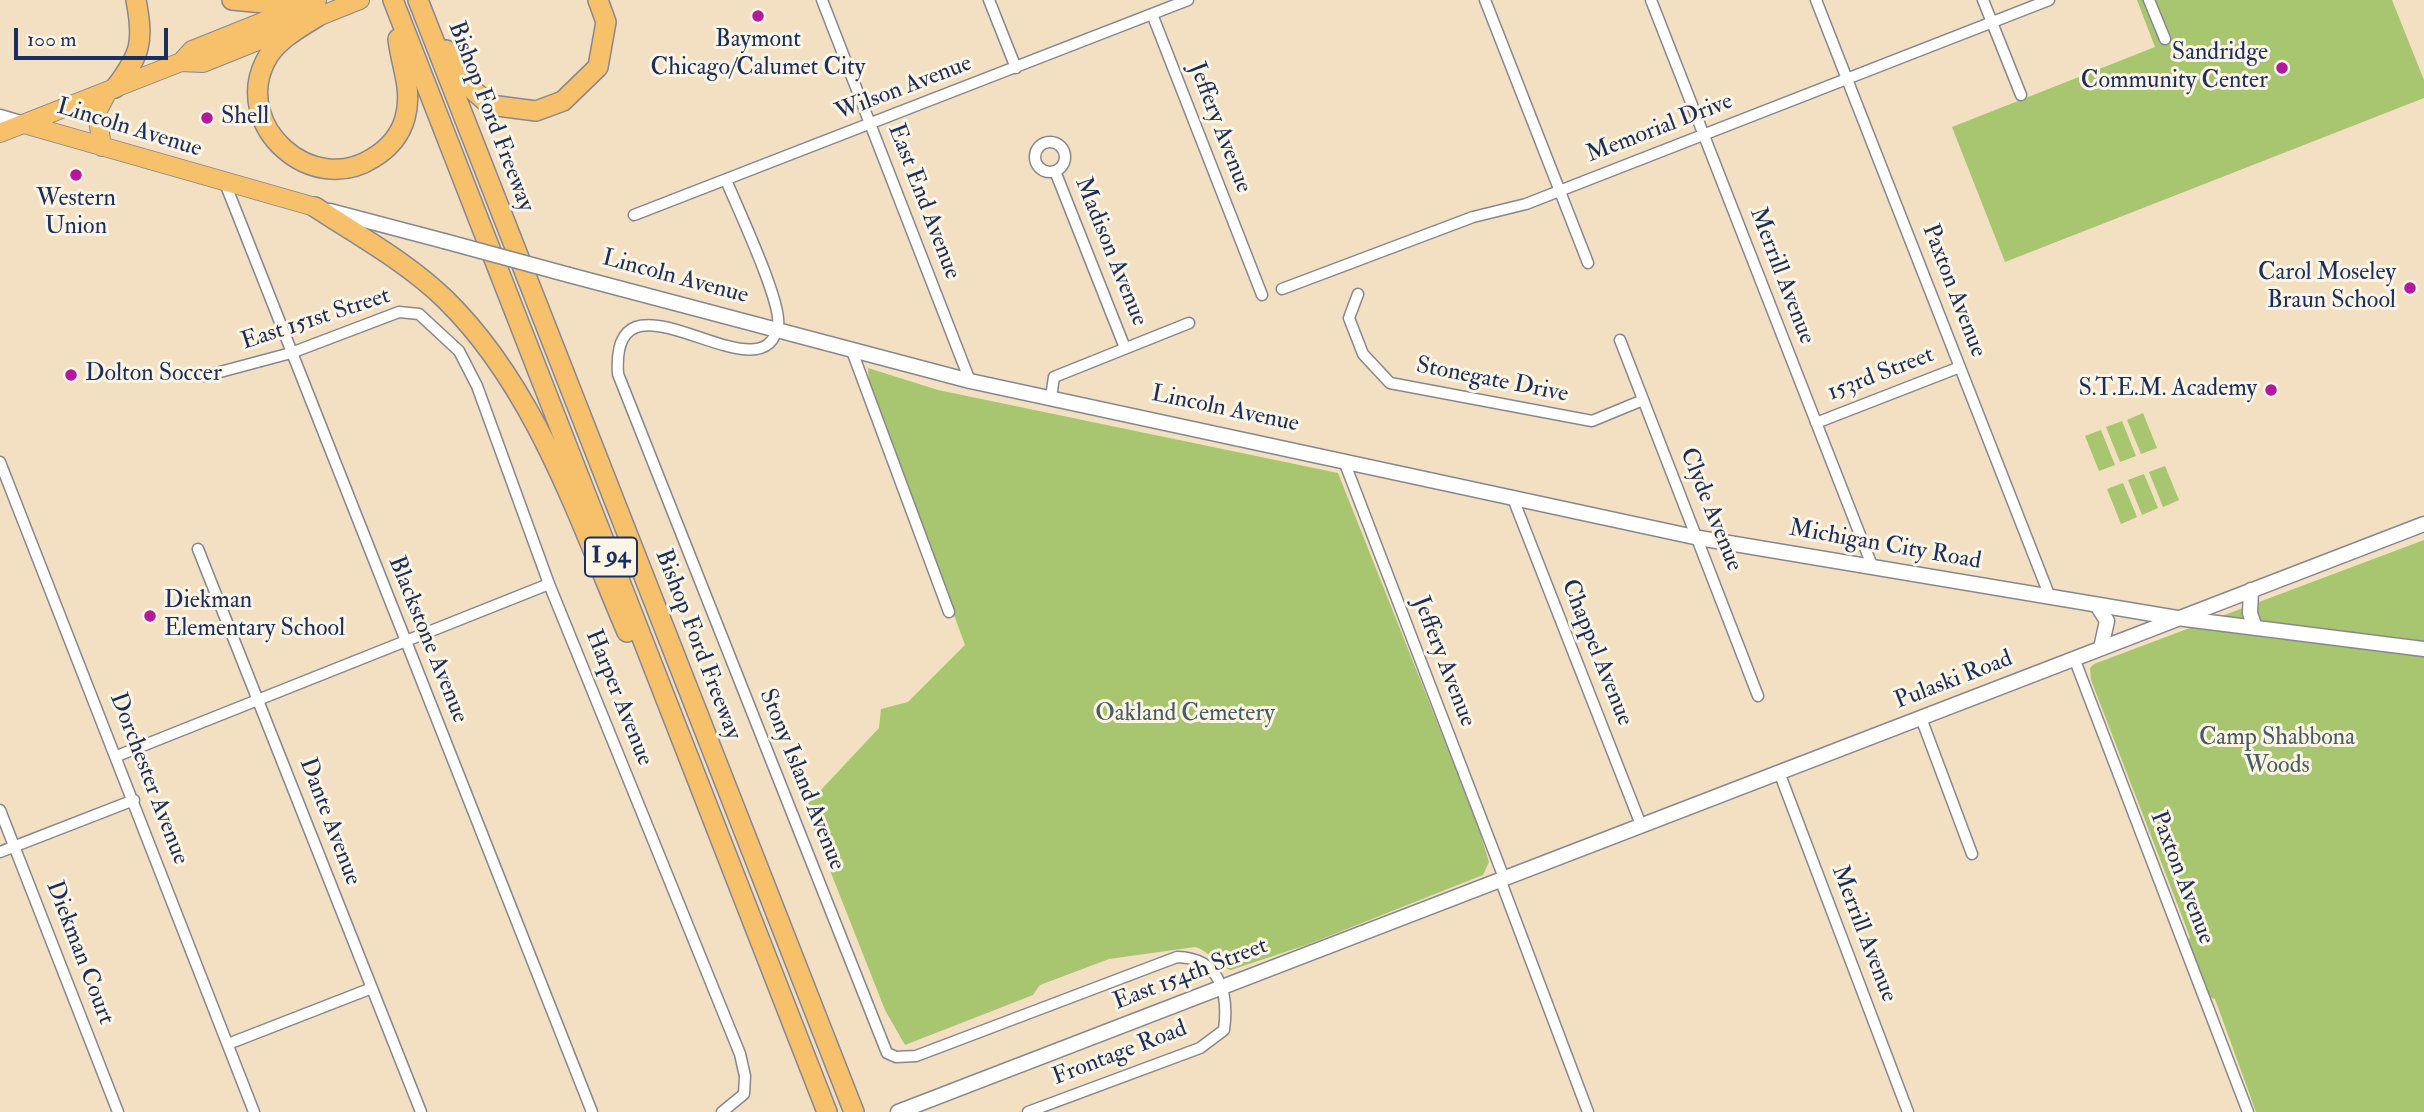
<!DOCTYPE html>
<style>
body{margin:0}
#map{position:relative;width:2424px;height:1112px;overflow:hidden;background:#f3dfc2;font-family:"IM FELL Double Pica",serif}
canvas{display:block}
.scale{position:absolute;left:14px;top:28px;width:154px;height:32px;box-sizing:border-box;border:4px solid #1b2f5e;border-top:0;padding-left:9px;font-size:21px;line-height:24px;white-space:nowrap;color:#1b2f5e;-webkit-text-stroke:5px #fcf5e5;paint-order:stroke}
</style>
<div id="map">
<canvas width="2424" height="1112"></canvas>
<div class="scale">100 m</div>
</div>
<script>
const c = document.querySelector('canvas').getContext('2d');
c.lineJoin = 'round';
function fill(path, color) {
  c.fillStyle = color;
  c.fill(path, 'evenodd');
}
function trace(path, color, width, dash) {
  c.strokeStyle = color;
  c.lineWidth = width;
  c.lineCap = dash ? 'butt' : 'round';
  c.setLineDash(dash || []);
  c.stroke(path);
}
function drawText(font, color, halo, rows, align = 'center') {
  c.font = font + ' "IM FELL Double Pica",serif';
  c.lineWidth = 6;
  c.setLineDash([]);
  c.textBaseline = 'middle';
  c.strokeStyle = halo;
  c.fillStyle = color;
  for (const [text, x, y, turn = 0] of rows) {
    c.save();
    c.translate(x, y);
    c.rotate((+turn || 0) * Math.PI / 180);
    c.textAlign = isNaN(turn) ? turn : align;
    if (halo) c.strokeText(text, 0, 0);
    c.fillText(text, 0, 0);
    c.restore();
  }
}
fill(new Path2D(`
 M2137,0H2392L2424,80V98L2005,262L1952,127L2155,47Z
 M868,368L938,390L1338,473L1476,820L1489,862L1483,875L1309,944L1231,970C1216,966 1210,951 1195,947L1109,959L1040,985L1033,995L905,1045L885,1010L805,807L879,728L881,709L908,702L965,645L869,383Z
 M2143,413L2157,448L2141,454L2127,420Z
 M2122,421L2136,456L2120,462L2106,427Z
 M2101,430L2115,465L2099,471L2085,436Z
 M2165,466L2179,500L2163,507L2149,472Z
 M2144,474L2158,508L2142,515L2128,480Z
 M2123,483L2137,517L2121,524L2107,489Z
 M2424,540V1112H2256L2215,999L2209,997L2188,941L2190,937L2091,680L2090,668L2094,664Z`), '#a7c66f');
const minor = new Path2D(`
 M822,0L970,381
 M989,0L1016,68
 M1485,0L1588,263
 M1651,0L1873,568
 M1816,0L2050,597
 M1983,0L2021,95
 M2149,0L2165,39
 M1152,14L1262,295
 M1035 157a15 15 0 1 1 30 0a15 15 0 1 1-30 0Z
 M1055,171L1125,348
 M726,180C737,207 782,302 778,325C764,405 610,253 618,374L887,1053L896,1057L916,1056L1177,957C1220,958 1229,993 1224,1030L1200,1048L1028,1112
 M225,183L592,1112
 M634,215L1188,0
 M1282,289L1473,217L1526,204L2049,0
 M1358,294L1349,318L1363,354L1390,383L1592,421L1643,400
 M1620,340L1758,696
 M852,351L949,612
 M205,376L291,353L399,312L419,314L459,351L477,386L549,584L740,1054L745,1076L744,1094L722,1112
 M1051,397L1054,377L1189,323
 M1816,423L1960,367
 M1344,461L1504,878
 M0,462L254,1112
 M1512,496L1641,825
 M198,549L421,1112
 M2074,658L2248,1112
 M1921,718L1972,854
 M117,756L549,584
 M1779,772L1908,1112
 M0,810L118,1112
 M0,852L134,800
 M1500,879L1588,1112
 M228,1044L372,988`);
const tertiary = new Path2D(`
 M0,117L24,124
 M330,211L444,241
 M569,275L970,381L1699,538L2177,618L2424,649
 M2251,590L2250,613L2255,628
 M2097,605L2107,621L2101,648
 M898,1112L2424,524`);
const primary = new Path2D(`
 M181,62L203,63L360,0
 M24,124L315,207
 M0,133L181,62L192,50L317,0
 M102,147L97,112L108,91`);
const motorway = new Path2D(`
 M232,0L275,4L306,0
 M393,0L827,1112
 M418,0L854,1112
 M317,17C299,28 274,42 265,62C233,127 312,197 373,158C388,149 400,136 405,118C413,90 401,66 398,39
 M446,50L474,91L490,105L536,111L563,101L598,67L606,22L598,0
 M115,88C141,54 144,42 136,0
 M315,207C359,236 407,262 445,299C536,388 578,518 627,632`);
trace(minor, '#878790', 13);
trace(tertiary, '#878790', 17);
trace(primary, '#878790', 20);
trace(motorway, '#878790', 22);
trace(minor, '#fff', 10);
trace(tertiary, '#fff', 14);
trace(primary, '#f7c06b', 18);
trace(motorway, '#f7c06b', 19);
const tertiaryBridge = new Path2D(`
 M444,241L569,275`);
trace(tertiaryBridge, '#878790', 17, []);
trace(tertiaryBridge, '#fff', 14);
for (const [x, y, r, color] of [
 [758,16,7,"#b5179e"],
 [2282,68,7,"#b5179e"],
 [207,118,7,"#b5179e"],
 [76,175,7,"#b5179e"],
 [2410,288,7,"#b5179e"],
 [71,375,7,"#b5179e"],
 [2271,390,7,"#b5179e"],
 [150,616,7,"#b5179e"]
]) {
  const dot = new Path2D();
  dot.arc(x, y, r, 0, 2 * Math.PI);
  c.fillStyle = color;
  c.fill(dot);
  trace(dot, '#fcf5e5', 2.5);
}
for (const [x, y, w] of [
 [611,557,52]
]) {
  const box = new Path2D();
  box.roundRect(x - w / 2, y - 19.5, w, 39, 5);
  c.fillStyle = '#fcf5e5';
  c.fill(box);
  trace(box, '#1b2f5e', 2);
}
drawText('bold 23px', '#1b2f5e', null, [
 ["I 94",611,557]
]);
drawText('24px', '#1b2f5e', '#fcf5e5', [
 ["Baymont",758,41,"center"],
 ["Chicago/Calumet City",758,69,"center"],
 ["Sandridge",2268,54],
 ["Community Center",2268,82],
 ["Shell",221,118,"left"],
 ["Western",76,200,"center"],
 ["Union",76,228,"center"],
 ["Carol Moseley",2396,274],
 ["Braun School",2396,302],
 ["Dolton Soccer",85,375,"left"],
 ["S.T.E.M. Academy",2257,390],
 ["Diekman",164,602,"left"],
 ["Elementary School",164,630,"left"]
], 'right');
drawText('24px', '#1b2f5e', '#fcf5e5', [
 ["Wilson Avenue",904,89,-21],
 ["Bishop Ford Freeway",490,117,69],
 ["Jeffery Avenue",1219,128,69],
 ["Lincoln Avenue",129,129,17],
 ["Memorial Drive",1660,129,-21],
 ["East End Avenue",923,202,69],
 ["Madison Avenue",1110,252,68],
 ["Merrill Avenue",1781,276,69],
 ["Lincoln Avenue",675,278,15],
 ["Paxton Avenue",1953,291,69],
 ["East 151st Street",316,320,-18],
 ["153rd Street",1881,375,-21],
 ["Stonegate Drive",1492,381,11],
 ["Lincoln Avenue",1225,410,12],
 ["Clyde Avenue",1710,510,68],
 ["Michigan City Road",1885,546,10],
 ["Blackstone Avenue",427,640,68],
 ["Bishop Ford Freeway",697,645,69],
 ["Chappel Avenue",1596,653,68],
 ["Jeffery Avenue",1443,662,69],
 ["Pulaski Road",1954,681,-21],
 ["Harper Avenue",618,698,68],
 ["Dorchester Avenue",148,779,69],
 ["Stony Island Avenue",801,780,68],
 ["Dante Avenue",329,822,69],
 ["Paxton Avenue",2181,878,69],
 ["Merrill Avenue",1863,934,69],
 ["Diekman Court",79,953,69],
 ["East 154th Street",1191,975,-21],
 ["Frontage Road",1120,1054,-21]
]);
drawText('24px', '#455c63', '#fcf5e5', [
 ["Oakland Cemetery",1185,715],
 ["Camp Shabbona",2277,739],
 ["Woods",2277,767]
]);
</script>
